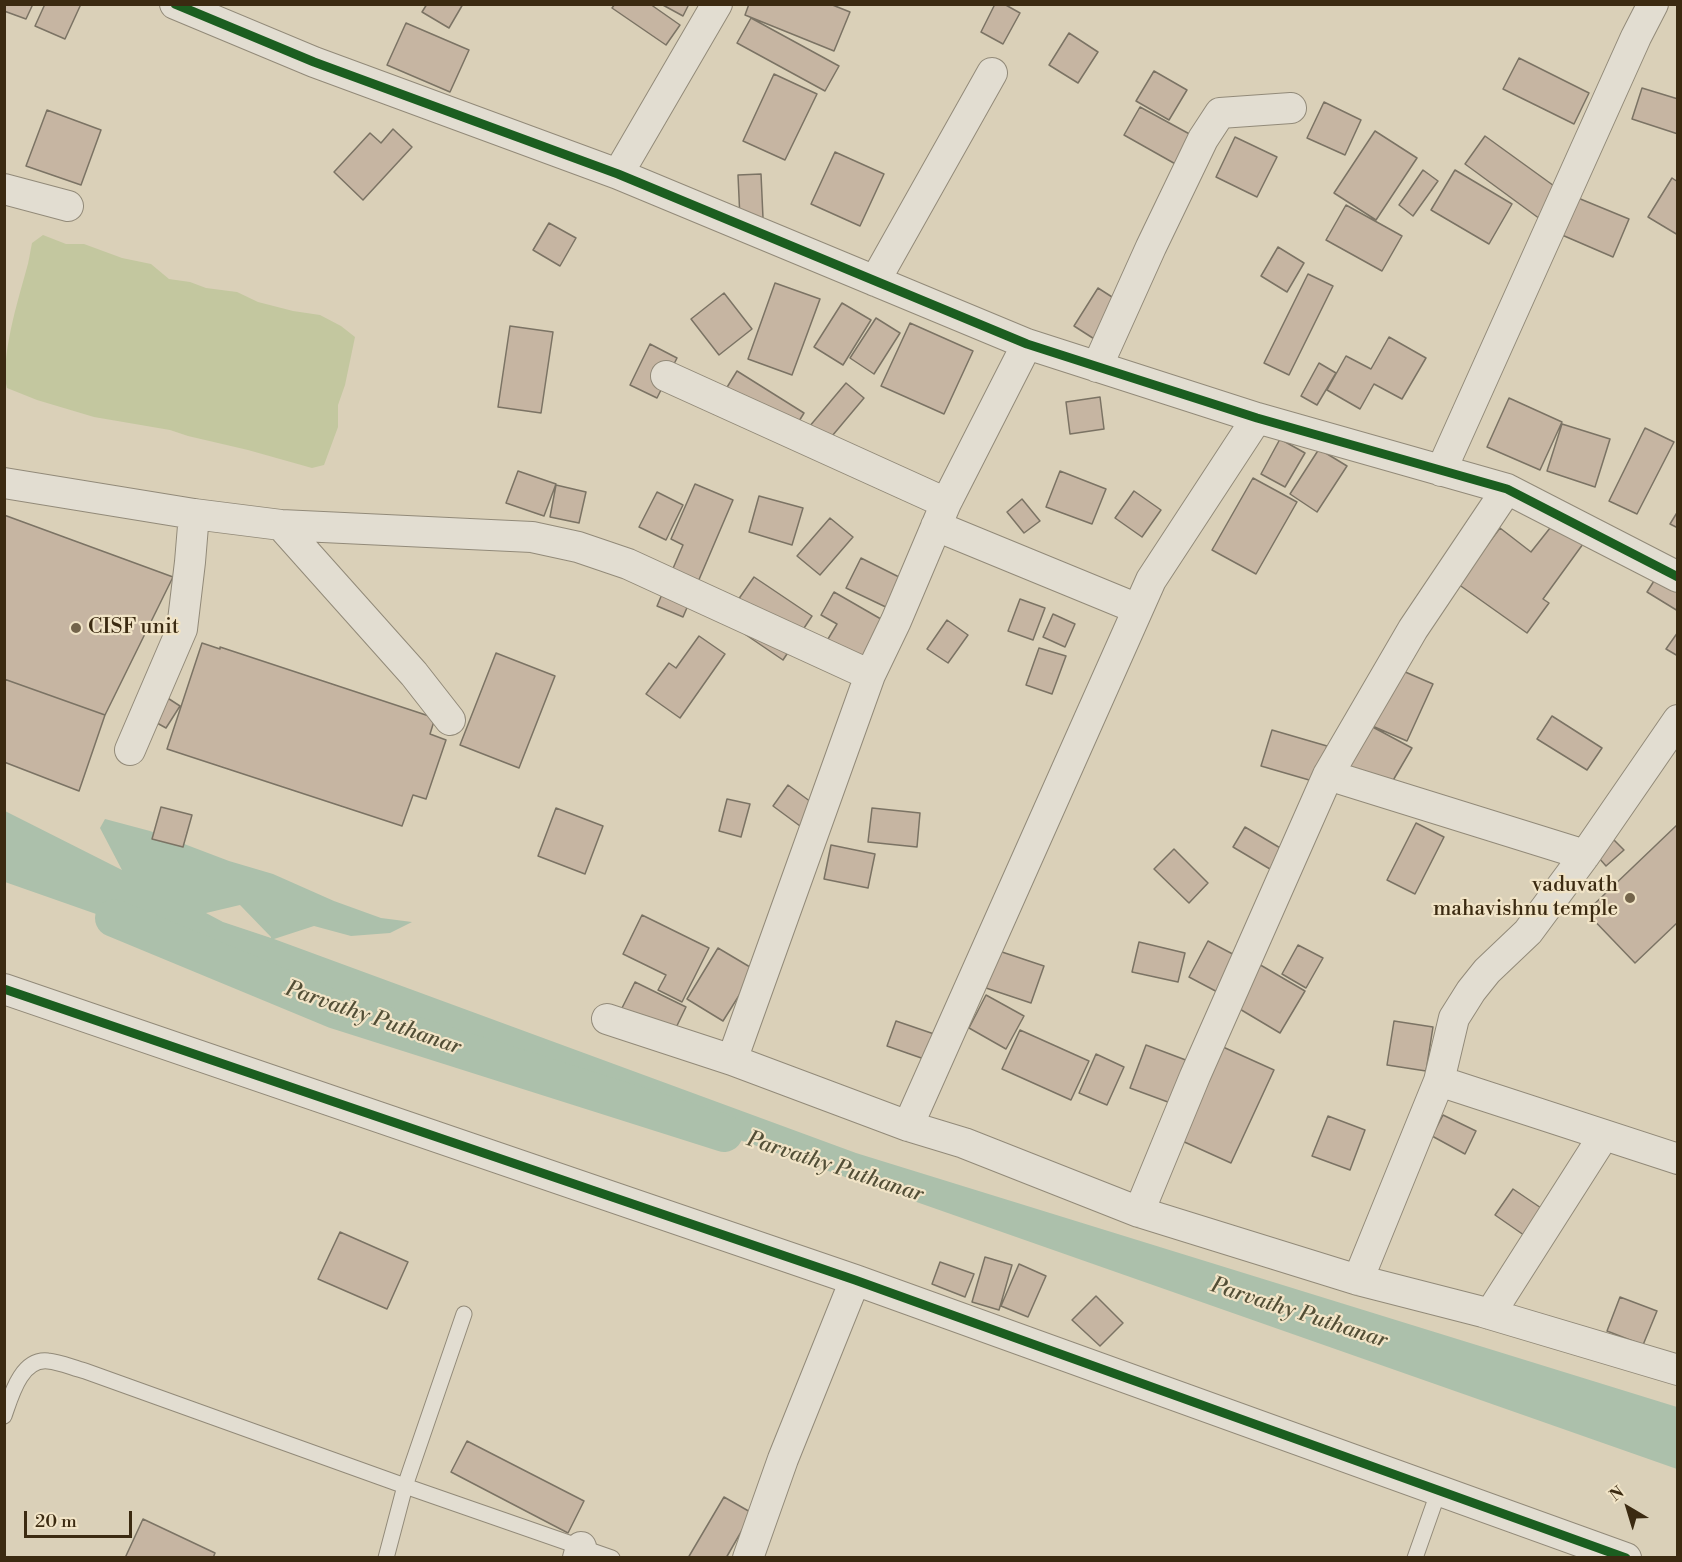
<!DOCTYPE html>
<style>
body{margin:0}
#map{position:relative;width:1682px;height:1562px;overflow:hidden;background:#dad0b8;font-family:"Libre Bodoni",serif}
canvas{display:block}
.frame{position:absolute;inset:0;border:6px solid #3b2a11;pointer-events:none}
.north{position:absolute;left:1598px;top:1478px;width:60px;height:60px;-webkit-text-stroke:4px #f1e4c7;paint-order:stroke;rotate:322deg;font-size:16px;font-weight:700;line-height:24px;text-align:center;color:#3b2a11}
.north::after{content:'';display:block;margin:auto;width:21px;height:27px;background:#3b2a11;clip-path:polygon(50% 0,100% 100%,50% 72%,0 100%)}
.scale{position:absolute;left:24px;top:1511px;width:108px;height:27px;box-sizing:border-box;border:3px solid #3b2a11;border-top:0;padding-left:8px;font-size:18px;line-height:21px;white-space:nowrap;color:#3b2a11;-webkit-text-stroke:4px #f1e4c7;paint-order:stroke}
</style>
<div id="map">
<canvas width="1682" height="1562"></canvas>
<div class="frame"></div>
<div class="north">N</div>
<div class="scale">20 m</div>
</div>
<script>
const c = document.querySelector('canvas').getContext('2d');
c.lineJoin = 'round';
function fill(path, color) {
  c.fillStyle = color;
  c.fill(path, 'evenodd');
}
function trace(path, color, width, dash) {
  c.strokeStyle = color;
  c.lineWidth = width;
  c.lineCap = dash ? 'butt' : 'round';
  c.setLineDash(dash || []);
  c.stroke(path);
}
function drawText(font, color, halo, rows, align = 'center') {
  c.font = font + ' "Libre Bodoni",serif';
  c.lineWidth = 4.5;
  c.setLineDash([]);
  c.textBaseline = 'middle';
  c.strokeStyle = halo;
  c.fillStyle = color;
  for (const [text, x, y, turn = 0] of rows) {
    c.save();
    c.translate(x, y);
    c.rotate((+turn || 0) * Math.PI / 180);
    c.textAlign = isNaN(turn) ? turn : align;
    if (halo) c.strokeText(text, 0, 0);
    c.fillText(text, 0, 0);
    c.restore();
  }
}
fill(new Path2D(`
 M43,235L66,244H84L122,258L151,264L169,279L190,282L206,288L237,292L258,302L293,311L320,315L341,326L355,337L345,385L338,405V427L324,465L312,468L248,450L188,436L170,430L94,417L37,400L7,388C0,359 18,300 26,271C29,262 30,252 32,243Z`), '#c3c79f');
fill(new Path2D(`
 M5,811L122,870L100,828L105,819L150,831L229,861L273,874L334,901L381,918L412,922L390,933L351,936L314,926L274,939L856,1153L1677,1407V1469L5,882ZM240,905L271,937V938L223,922L206,913Z`), '#acc0ab');
trace(new Path2D(`
 M114,918L336,1010L724,1133`), '#acc0ab', 38);
const building = new Path2D(`
 M4,4H33L26,19L4,11Z
 M45,4H81L65,39L35,26Z
 M427,4H463L449,28L422,12Z
 M615,4H650L680,25L666,45L612,8Z
 M661,4H689L683,16Z
 M749,4H830L850,12L834,51L745,15Z
 M995,4H1004L1020,13L1003,44L981,32Z
 M751,18L839,66L825,91L737,43Z
 M406,23L469,50L450,92L387,65Z
 M1069,33L1098,52L1078,83L1049,65Z
 M1519,58L1589,93L1574,124L1503,89Z
 M1154,71L1187,90L1169,120L1136,101Z
 M774,74L817,94L785,160L743,141Z
 M1642,88L1678,99V134L1632,119Z
 M1324,102L1361,120L1345,155L1307,138Z
 M1140,107L1195,137L1179,166L1124,135Z
 M47,110L101,130L81,185L26,166Z
 M393,129L412,147L363,200L334,172L370,133L381,143Z
 M1375,131L1417,158L1376,220L1334,193Z
 M1485,136L1561,191L1540,219L1465,164Z
 M1235,137L1277,157L1257,197L1216,177Z
 M835,152L884,174L860,226L811,204Z
 M1423,170L1438,181L1413,216L1399,205Z
 M1455,170L1512,204L1489,244L1431,210Z
 M761,174L763,218L740,219L738,175Z
 M1672,178L1678,182V235L1648,217Z
 M1578,198L1629,219L1613,257L1562,235Z
 M1346,205L1402,236L1382,271L1326,240Z
 M549,223L576,238L560,266L533,250Z
 M1278,247L1304,263L1287,292L1261,276Z
 M1308,274L1333,286L1289,375L1264,363Z
 M775,283L820,299L792,375L748,359Z
 M1098,288L1123,304L1099,342L1074,326Z
 M724,293L752,329L719,355L691,319Z
 M842,303L871,320L843,365L814,347Z
 M876,318L900,333L874,374L850,358Z
 M910,323L973,351L944,414L881,386Z
 M510,326L553,332L541,413L498,407Z
 M1389,337L1426,358L1402,399L1374,384L1360,409L1327,390L1346,356L1371,369Z
 M650,344L677,358L657,398L630,385Z
 M1319,363L1336,373L1317,405L1301,396Z
 M737,371L804,413L785,444L718,402Z
 M846,383L864,398L827,442L809,427Z
 M1100,397L1104,429L1070,434L1066,402Z
 M1509,398L1562,422L1540,470L1487,447Z
 M1562,424L1610,439L1595,487L1547,471Z
 M1645,428L1674,442L1637,514L1609,501Z
 M1280,439L1305,453L1285,487L1261,474Z
 M1319,449L1347,466L1317,512L1290,494Z
 M518,471L556,484L544,516L506,503Z
 M1060,471L1106,489L1092,524L1046,507Z
 M1253,478L1297,502L1256,574L1212,550Z
 M695,484L733,500L683,617L657,606L683,545L671,539Z
 M556,485L586,492L579,523L550,517Z
 M1134,491L1161,510L1142,537L1115,518Z
 M657,492L683,505L666,540L639,527Z
 M759,496L803,508L792,545L749,532Z
 M1022,499L1040,521L1024,533L1007,512Z
 M1678,511V528L1670,524Z
 M4,515L173,577L105,715L4,679Z
 M830,518L853,537L820,575L797,556Z
 M1554,523L1583,544L1543,599L1549,603L1527,633L1458,584L1500,528L1531,552Z
 M861,558L907,581L892,610L846,588Z
 M1659,573L1678,585V611L1647,592Z
 M754,577L812,616L783,660L724,620Z
 M834,592L893,626L859,684L816,659L837,624L821,615Z
 M1020,599L1045,608L1033,640L1008,631Z
 M1053,614L1075,624L1065,647L1043,637Z
 M947,620L968,635L948,663L927,649Z
 M1678,632V656L1666,649Z
 M699,636L725,654L680,718L646,694L669,663L676,668Z
 M202,643L220,649V647L435,718L430,734L446,740L426,799L413,795L402,826L167,749Z
 M1039,648L1066,656L1052,694L1026,685Z
 M496,653L555,676L519,768L460,745Z
 M1396,668L1433,684L1407,741L1370,725Z
 M4,679L105,715L79,791L4,762Z
 M163,695L180,706L166,728L148,718Z
 M1552,716L1602,748L1587,770L1537,739Z
 M1367,724L1412,748L1388,789L1344,764Z
 M1272,730L1327,746L1316,782L1261,766Z
 M788,785L815,805L800,826L773,806Z
 M727,799L750,804L741,837L719,831Z
 M161,807L192,815L183,847L152,839Z
 M556,808L603,826L585,874L538,856Z
 M872,808L920,813L917,847L868,842Z
 M1416,823L1444,837L1415,894L1387,880Z
 M1678,824V922L1635,963L1586,912Z
 M1245,827L1287,852L1275,872L1233,847Z
 M1608,834L1624,850L1606,866L1591,849Z
 M831,845L875,854L868,888L824,879Z
 M1174,849L1208,883L1189,903L1154,869Z
 M642,915L709,948L682,1002L658,990L666,975L623,954Z
 M1208,941L1244,960L1225,996L1189,977Z
 M1139,942L1185,953L1178,982L1132,972Z
 M1298,945L1323,958L1306,988L1282,974Z
 M718,948L755,970L723,1021L687,999Z
 M999,951L1044,966L1031,1003L986,988Z
 M1257,963L1305,991L1280,1033L1233,1005Z
 M635,982L686,1007L672,1036L621,1010Z
 M986,995L1024,1016L1006,1049L969,1028Z
 M896,1021L937,1035L927,1060L887,1046Z
 M1394,1021L1433,1027L1426,1071L1387,1065Z
 M1020,1030L1089,1061L1071,1100L1002,1069Z
 M1146,1045L1191,1062L1176,1105L1130,1088Z
 M1223,1047L1274,1070L1231,1163L1180,1140Z
 M1096,1054L1124,1067L1107,1105L1079,1093Z
 M1443,1115L1476,1131L1465,1154L1432,1136Z
 M1328,1116L1365,1130L1350,1170L1312,1156Z
 M1513,1189L1550,1214L1531,1240L1495,1215Z
 M340,1232L408,1262L387,1309L318,1279Z
 M985,1257L1012,1265L999,1310L972,1302Z
 M940,1262L974,1274L965,1297L932,1284Z
 M1019,1264L1046,1276L1028,1317L1001,1306Z
 M1096,1296L1123,1323L1100,1346L1072,1320Z
 M1620,1297L1657,1311L1643,1345L1607,1331Z
 M467,1441L584,1501L568,1533L451,1472Z
 M724,1497L752,1513L726,1558H688Z
 M143,1519L215,1553L213,1558H125Z`);
fill(building, '#c6b5a2');
trace(building, '#7b7364', 1.5);
const service = new Path2D(`
 M4,1416C11,1396 21,1358 48,1361C60,1362 73,1368 85,1371L405,1486L612,1558
 M386,1558L405,1486L464,1314
 M1415,1558L1439,1490`);
const minor = new Path2D(`
 M175,4L314,62L618,174L1027,344L1257,418L1507,489L1678,577
 M618,174L717,4
 M4,189L68,206
 M875,281L992,73
 M1097,367L1151,247L1203,139L1220,113L1291,108
 M666,376L946,503
 M1441,471L1636,37L1653,4
 M4,483L194,514L281,525L532,537L578,547L628,564L870,675
 M281,525L414,674L450,720
 M936,526L1138,609
 M1678,720L1585,855L1528,932L1487,971L1471,991L1454,1018L1439,1081L1678,1159
 M130,750L182,629L190,562L194,514
 M1328,775L1585,855
 M4,989L855,1280L1626,1558
 M607,1019L732,1060L908,1126L964,1143L1139,1212L1358,1280L1483,1312L1678,1370
 M732,1060L870,675L896,621L946,503L1027,344
 M908,1126L1151,580L1257,418
 M1139,1212L1195,1076L1328,775L1413,629L1507,489
 M1358,1280L1439,1081
 M1490,1314L1604,1135
 M578,1558L581,1547
 M748,1558L783,1459L855,1280`);
trace(service, '#928a79', 17);
trace(minor, '#928a79', 32);
trace(service, '#e2ddd1', 15);
trace(minor, '#e2ddd1', 30);
trace(new Path2D(`
 M175,4L314,62L618,174L1027,344L1257,418L1507,489L1678,577
 M4,989L855,1280L1626,1558`), '#1b5e20', 9);
for (const [x, y, r, color] of [
 [76,628,6,"#73644b"],
 [1630,898,6,"#73644b"]
]) {
  const dot = new Path2D();
  dot.arc(x, y, r, 0, 2 * Math.PI);
  c.fillStyle = color;
  c.fill(dot);
  trace(dot, '#f1e4c7', 2);
}
drawText('21px', '#3b2a11', '#f1e4c7', [
 ["CISF unit",88,628],
 ["vaduvath",1618,886,"right"],
 ["mahavishnu temple",1618,910,"right"]
], 'left');
drawText('italic 22px', '#524e36', '#f1e4c7', [
 ["Parvathy Puthanar",373,1019,19],
 ["Parvathy Puthanar",835,1168,18],
 ["Parvathy Puthanar",1299,1314,18]
]);
</script>
